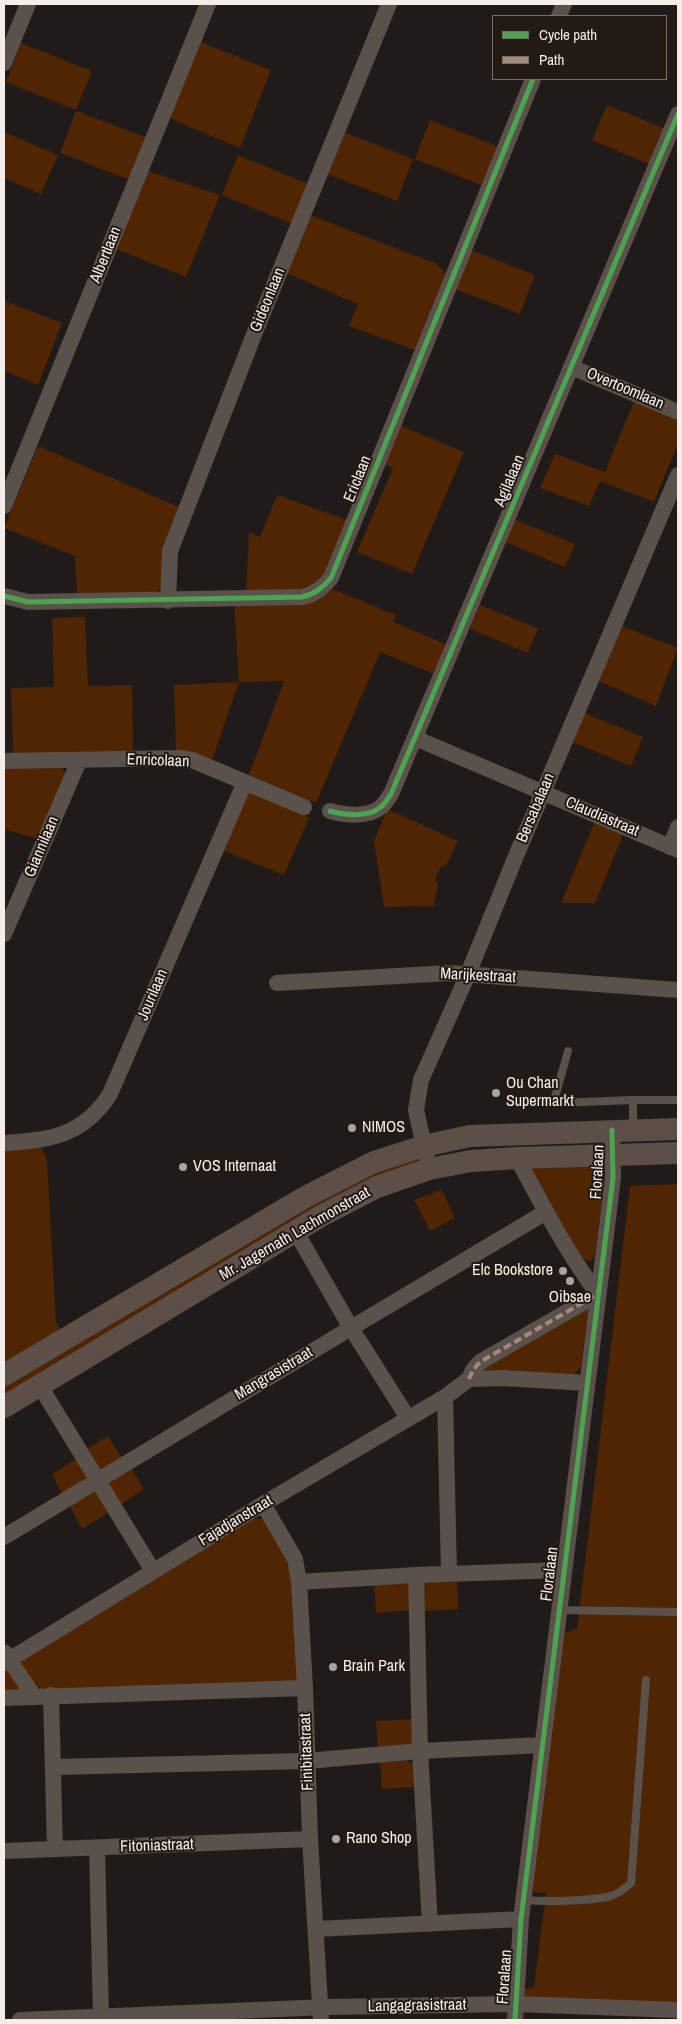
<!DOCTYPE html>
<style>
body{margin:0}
#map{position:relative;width:682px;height:2024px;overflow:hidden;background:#201b18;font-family:"Archivo Narrow",sans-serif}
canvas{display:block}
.frame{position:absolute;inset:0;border:5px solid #f4ede9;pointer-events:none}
.legend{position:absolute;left:492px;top:15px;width:175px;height:65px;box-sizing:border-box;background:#241a14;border:1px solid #776e69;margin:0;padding:6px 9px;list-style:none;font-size:15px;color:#f4ede9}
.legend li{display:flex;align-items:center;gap:10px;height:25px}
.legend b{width:25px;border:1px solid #776e69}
</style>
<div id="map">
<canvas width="682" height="2024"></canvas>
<div class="frame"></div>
<ul class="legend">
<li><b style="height:6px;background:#4ca352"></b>Cycle path</li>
<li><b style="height:6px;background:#a5887d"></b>Path</li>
</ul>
</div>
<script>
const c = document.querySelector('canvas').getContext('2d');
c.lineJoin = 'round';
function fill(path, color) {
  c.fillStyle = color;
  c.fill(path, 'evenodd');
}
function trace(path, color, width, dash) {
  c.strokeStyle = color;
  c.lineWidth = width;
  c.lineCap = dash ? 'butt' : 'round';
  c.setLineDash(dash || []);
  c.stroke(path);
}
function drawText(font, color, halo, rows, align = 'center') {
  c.font = font + ' "Archivo Narrow",sans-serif';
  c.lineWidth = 4;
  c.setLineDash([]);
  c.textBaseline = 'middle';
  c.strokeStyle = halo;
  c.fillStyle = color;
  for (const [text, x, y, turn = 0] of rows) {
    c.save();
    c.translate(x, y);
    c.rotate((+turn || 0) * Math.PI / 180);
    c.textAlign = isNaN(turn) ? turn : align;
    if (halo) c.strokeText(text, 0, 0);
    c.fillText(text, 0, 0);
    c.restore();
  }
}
fill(new Path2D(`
 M201,42L271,70L240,148L169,118Z
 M21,43L92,71L76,110L6,82Z
 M607,105L666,129L651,165L592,140Z
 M76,111L146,137L130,180L60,153Z
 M430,120L499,147L484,186L415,159Z
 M4,132L58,155L41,194L4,178Z
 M343,132L413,159L397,201L327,174Z
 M238,155L308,184L292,224L222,195Z
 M148,171L220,195L186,277L116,249Z
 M310,215L437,264L448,276L417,351L349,326L358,304L286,273Z
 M471,250L535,275L520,314L455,289Z
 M4,301L62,323L38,385L4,371Z
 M634,401L678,419V444L654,502L600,481L589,506L540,488L555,454L605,472Z
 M399,425L464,452L412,574L357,552L393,468L384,464Z
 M38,446L179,507L160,590L153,595L77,597L75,556L4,528Z
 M277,495L347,520L328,571L310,590L246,593L249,532L260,537Z
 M514,519L575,544L565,567L505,542Z
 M330,588L396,615L393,622L448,645L436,675L380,652L316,803L249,775L284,681L239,682L212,760L176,752L174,685L239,682L234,604Z
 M480,605L538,628L528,653L470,629Z
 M85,617L88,686L132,685L133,753L13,756L11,688L54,687L52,618Z
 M622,626L678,648L656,706L598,681Z
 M584,713L643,737L631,766L572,742Z
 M62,767L66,775L40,840L4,829V768Z
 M250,792L291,808L309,818L284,875L222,850L246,797Z
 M387,809L458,841L446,866L442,865L435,879L438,884L434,906L384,907L374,841Z
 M595,821L624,832L595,903H561Z
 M42,1147L47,1161L56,1322L61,1331L4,1366V1149Z
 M416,1159L418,1161L4,1400V1386L76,1342L367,1174Z
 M595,1165L603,1172L605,1177L595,1256L590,1261L581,1258L530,1173L533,1168Z
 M678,1184V2004L552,2009L523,1996L524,1989L534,1987L546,1893L532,1892L564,1633L577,1629L630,1186Z
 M442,1190L455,1218L430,1231L414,1200Z
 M589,1308L581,1367L574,1375L562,1376L510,1370L481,1371L486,1363Z
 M108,1436L122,1458L98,1471L85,1450Z
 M79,1457L87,1477L62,1494L52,1474Z
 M130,1466L144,1489L117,1507L106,1479Z
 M95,1490L108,1513L82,1529L68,1503Z
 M254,1519H262L267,1522L290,1564L299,1681L42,1690L35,1684L20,1661L248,1521Z
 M457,1577L458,1609L423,1611L424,1579Z
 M405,1581L411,1586L412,1610L376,1613L374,1583Z
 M8,1670L21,1690L4,1692V1671Z
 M415,1719L414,1744L378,1750L376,1721Z
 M404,1758L415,1766V1787L382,1789L380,1759Z`), '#4f2504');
trace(new Path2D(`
 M568,1051L554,1101L556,1103L633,1100V1128
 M633,1100H678
 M559,1610L678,1612
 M524,1900C547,1902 585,1901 607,1897C617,1895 624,1889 631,1883L646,1680`), '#5b514b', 8);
trace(new Path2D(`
 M559,16L564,4
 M4,63L28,4
 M571,367L678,412
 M4,506L208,4
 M4,596L28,602L302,597C315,594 322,588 331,578L533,79
 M168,601L170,551L255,332L389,4
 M415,738L678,850
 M4,761L181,758L192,760L304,807
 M330,811C345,815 368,818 381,807C385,804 388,798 391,794L678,114
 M670,847L678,827
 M4,934L79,761
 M277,983L449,973L678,990
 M4,1143C51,1140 83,1136 110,1094L245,782
 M429,1169L416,1110L421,1080L468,974L518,851L678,475
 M296,1232L351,1328L408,1418
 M469,1379L473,1370L480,1362L598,1294C566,1252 542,1204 517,1158
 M40,1386L153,1571
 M445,1397L449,1573
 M263,1504L295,1559L299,1582L305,1688L310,1839L321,2020
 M4,1537L351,1328L546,1212
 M416,1575L420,1751L430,1924
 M299,1582L416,1575L563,1570
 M4,1652L34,1696
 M4,1663L263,1504L445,1397L469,1379L503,1378L587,1383
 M51,1695L55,1849
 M4,1698L305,1688
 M53,1767L307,1761L420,1751L543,1745
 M97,1848L101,2017
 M4,1851L310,1839
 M316,1929L521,1919
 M20,2020L327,2007L515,2004L678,2010
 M515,2020L521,1919L613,1178L612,1130`), '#5b514b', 16);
trace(new Path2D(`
 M4,1375L307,1196L374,1162L424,1146L470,1136L678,1129
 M4,1407L321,1216L377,1187L429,1169L471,1161L517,1158L678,1153`), '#5c4f48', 22);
trace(new Path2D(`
 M469,1379L473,1370L480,1362L598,1294`), '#a5887d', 4, [8, 4]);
trace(new Path2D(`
 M4,596L28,602L302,597C315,594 322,588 331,578L533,79
 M330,811C345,815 368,818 381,807C385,804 388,798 391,794L678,114
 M515,2020L521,1919L613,1178L612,1130`), '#4ca352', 5);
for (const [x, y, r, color] of [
 [496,1093,5,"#aaa4a0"],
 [352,1128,5,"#aaa4a0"],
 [183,1167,5,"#aaa4a0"],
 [563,1271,5,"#aaa4a0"],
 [570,1281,5,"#aaa4a0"],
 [333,1667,5,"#aaa4a0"],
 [336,1839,5,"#aaa4a0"]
]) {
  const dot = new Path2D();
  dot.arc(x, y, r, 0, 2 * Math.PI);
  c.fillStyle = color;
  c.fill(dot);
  trace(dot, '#241a14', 2);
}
drawText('16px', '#f4ede9', '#241a14', [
 ["Albertlaan",106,255,-68],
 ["Gideonlaan",268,300,-68],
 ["Overtoomlaan",625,389,23],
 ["Ericlaan",358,479,-68],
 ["Agilalaan",510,481,-67],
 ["Enricolaan",158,761,2],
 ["Bersabalaan",536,808,-67],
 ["Claudiastraat",602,817,23],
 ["Giannilaan",42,847,-67],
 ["Marijkestraat",478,976,3],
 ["Jourilaan",153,995,-67],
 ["Floralaan",598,1172,-87],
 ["Mr. Jagernath Lachmonstraat",295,1234,-30],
 ["Mangrasistraat",274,1374,-31],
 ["Fajadjanstraat",236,1521,-31],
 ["Floralaan",550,1574,-83],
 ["Finibitastraat",307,1752,-92],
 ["Fitoniastraat",157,1846,-2],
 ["Floralaan",505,1977,-86],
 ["Langagrasistraat",417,2006,-1]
]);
drawText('16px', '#f4ede9', '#241a14', [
 ["Ou Chan",506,1084],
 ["Supermarkt",506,1102],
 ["NIMOS",362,1128],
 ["VOS Internaat",193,1167],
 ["Elc Bookstore",553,1271,"right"],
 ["Oibsae",570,1298,"center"],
 ["Brain Park",343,1667],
 ["Rano Shop",346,1839]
], 'left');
</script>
